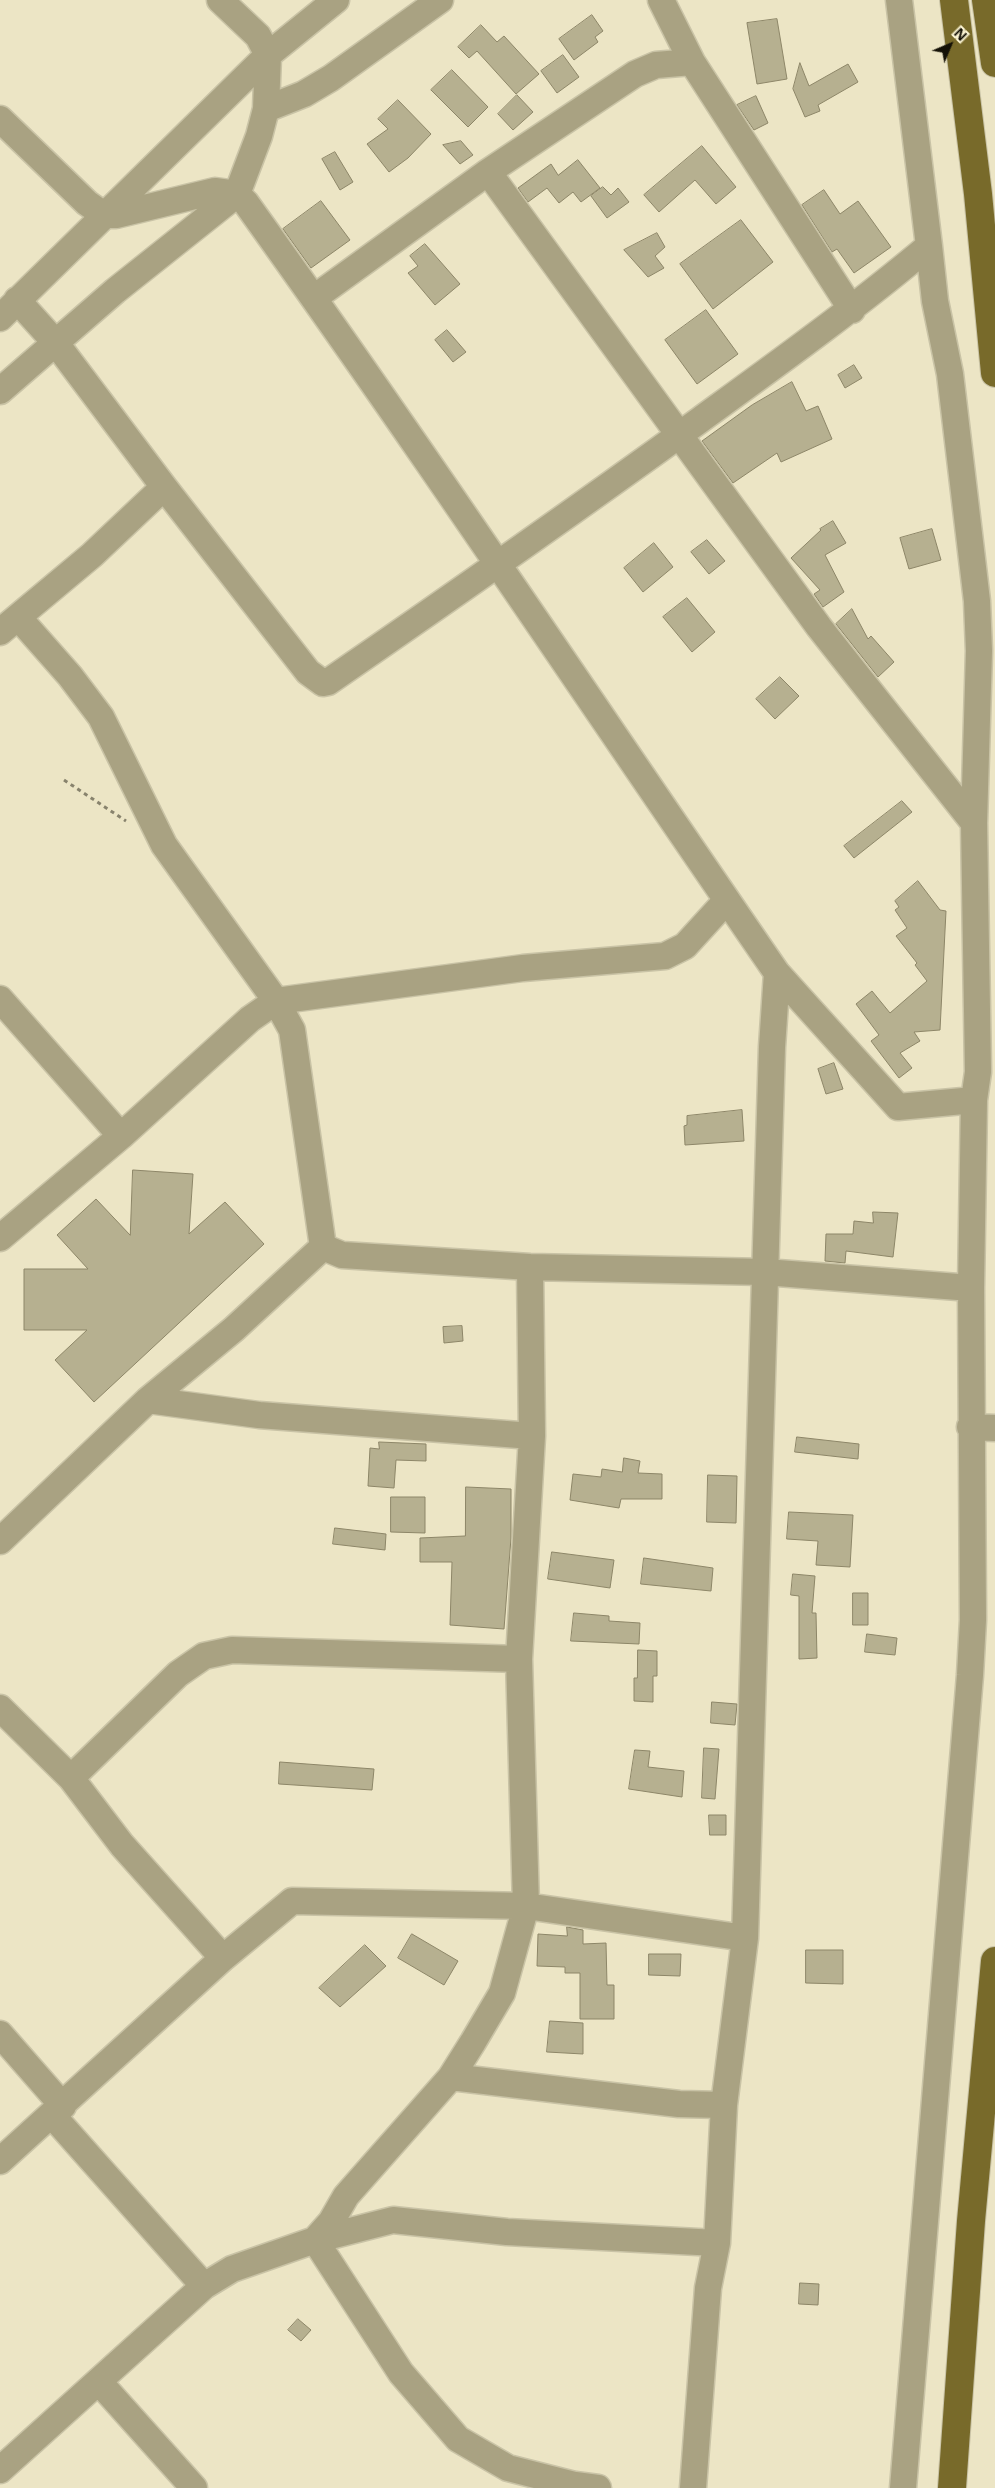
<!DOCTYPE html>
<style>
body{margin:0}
#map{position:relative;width:995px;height:2488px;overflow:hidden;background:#ece5c5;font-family:"Noto Sans",sans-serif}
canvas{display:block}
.north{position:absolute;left:925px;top:20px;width:50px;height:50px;-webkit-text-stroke:4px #f9f2d1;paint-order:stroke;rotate:45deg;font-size:14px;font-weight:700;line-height:20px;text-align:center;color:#141106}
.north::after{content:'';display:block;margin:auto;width:18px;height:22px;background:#141106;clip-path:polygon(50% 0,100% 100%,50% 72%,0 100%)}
</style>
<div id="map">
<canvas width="995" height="2488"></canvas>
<div class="north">N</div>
</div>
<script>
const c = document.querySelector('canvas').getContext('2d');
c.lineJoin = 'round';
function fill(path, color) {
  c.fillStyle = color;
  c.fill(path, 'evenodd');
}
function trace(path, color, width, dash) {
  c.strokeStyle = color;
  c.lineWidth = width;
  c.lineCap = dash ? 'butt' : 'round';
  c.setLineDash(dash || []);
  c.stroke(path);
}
const building = new Path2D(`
 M592,15L603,31L595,37L598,42L574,60L559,39Z
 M777,19L787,79L757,84L747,23Z
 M481,25L497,42L504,36L539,74L516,94L477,51L469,58L458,47Z
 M563,55L579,77L557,93L541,71Z
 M800,63L809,86L848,64L858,82L818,105L820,111L805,117L793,89Z
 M452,70L488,107L468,127L431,90Z
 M517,95L533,112L513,130L498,114Z
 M756,96L768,123L754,130L737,105Z
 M398,100L431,134L408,158L389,172L367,144L388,129L378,119Z
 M461,141L473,155L460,164L443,145Z
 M702,146L736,187L716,204L695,180L659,212L644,195Z
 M335,152L353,182L340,190L322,159Z
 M578,160L600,188L581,202L573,192L559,203L547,188L528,202L518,188L551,164L558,175Z
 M603,187L611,195L618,188L629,202L607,218L591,196Z
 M824,190L840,214L858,201L891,247L854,273L837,249L832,252L802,205Z
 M321,201L350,240L311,268L283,229Z
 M741,220L773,262L713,309L680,264Z
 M657,233L665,247L655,256L664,268L648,277L624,250Z
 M425,244L460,284L435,305L408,273L418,266L410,256Z
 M706,310L738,354L697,384L665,340Z
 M447,330L466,352L453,362L435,340Z
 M854,365L862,378L845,388L838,375Z
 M792,382L806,411L818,406L832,439L781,462L777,453L733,483L702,441L752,405Z
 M833,521L846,543L825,555L844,592L823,607L814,594L820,590L791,558L821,530L820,529Z
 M932,529L941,560L909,569L900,538Z
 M707,540L725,561L709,574L691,552Z
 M654,543L673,567L643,592L624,568Z
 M687,598L715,632L692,652L663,617Z
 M852,609L868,639L871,636L894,662L878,677L836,624Z
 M780,677L799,696L775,719L756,699Z
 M902,801L912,812L854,858L844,846Z
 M918,881L940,910L946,911L940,1030L914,1032L920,1041L900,1053L912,1068L899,1078L871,1041L879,1035L856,1004L872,991L890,1013L927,981L915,965L917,963L896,936L907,928L895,910L899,907L895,901Z
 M834,1063L843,1089L826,1094L818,1069Z
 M742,1110L744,1141L685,1145L684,1126L687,1125V1116Z
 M133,1170L193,1174L189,1234L225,1202L264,1244L94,1402L55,1360L87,1330H24V1269H88L57,1235L96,1199L130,1235Z
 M873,1212L898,1213L893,1257L846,1251L845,1263L825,1261L826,1234H853L854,1221L873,1223Z
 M462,1326L463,1341L444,1343L443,1327Z
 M797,1437L859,1444L858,1459L795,1452Z
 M379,1442L426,1444V1461L396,1460L394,1488L368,1486L370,1448L379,1449Z
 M624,1458L640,1461L638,1473L662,1474V1499H621L619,1508L570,1500L573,1474L601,1477L602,1469L622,1472Z
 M708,1475L737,1476L736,1523L707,1522Z
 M466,1487L511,1489V1538L504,1629L450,1625L452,1562H420V1538L465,1536Z
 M391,1497H425V1533L391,1532Z
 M789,1512L853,1515L850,1567L816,1565L818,1541L787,1539Z
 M335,1528L386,1534L385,1550L333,1544Z
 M552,1552L614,1560L610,1588L548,1579Z
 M644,1558L713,1568L711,1591L641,1584Z
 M793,1574L815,1576L812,1613H816L817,1658L799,1659V1596L791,1595Z
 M853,1593H868V1625H853Z
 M574,1613L609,1616V1621L640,1623L639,1644L571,1641Z
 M867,1634L897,1638L895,1655L865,1652Z
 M638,1650L657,1651V1676H653V1702L634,1701V1678H637Z
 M712,1702L737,1704L735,1725L711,1723Z
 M704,1748L719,1749L715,1799L702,1798Z
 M635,1750L650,1751L648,1767L684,1771L682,1797L629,1789Z
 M280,1762L374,1769L372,1790L279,1784Z
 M709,1815H726V1835H710Z
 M567,1927L583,1930V1944L606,1943L607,1985H614V2019H580V1973H565V1967L537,1966L538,1934L567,1936Z
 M412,1934L458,1961L444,1985L398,1958Z
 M365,1945L386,1966L340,2007L319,1988Z
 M806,1950H843V1984L806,1983Z
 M649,1954H681L680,1976L649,1975Z
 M550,2021L583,2023V2054L547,2052Z
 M800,2283L819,2284L818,2305L799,2304Z
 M298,2319L311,2330L301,2341L288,2330Z`);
fill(building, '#b6b090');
trace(building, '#8d8668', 1);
const minor = new Path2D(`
 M220,0L258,36L268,55L266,109L259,136L237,194L246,203C428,457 600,716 777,973L772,1047L745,1938L724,2105L717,2243L708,2288L693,2488
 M661,0L692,62
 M899,0L929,246
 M266,109L304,94L331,78L440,0
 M0,119L87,203L104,215H116L215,191L237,194
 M488,172L819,627L974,823L978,1072L974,1100L971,1288L973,1620L970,1675L903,2488
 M314,298L488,172L635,74L656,65L692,62L852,310
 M17,300L55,342L164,487L308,672L323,683L328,682C453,596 577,509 700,420C777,364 855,308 929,246L935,301L950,374L977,601L979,651L974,823
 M0,318L268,55L336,0
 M0,391L115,291L237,194
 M18,617L70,676L101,717L164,845L276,1001L292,1030L323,1247
 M0,632L92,555L164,487
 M777,973L898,1107L974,1100
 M0,999L121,1136
 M0,1238L121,1136L250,1019L276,1001L523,968L665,956L685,946L727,900
 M148,1400L259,1415L532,1436
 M970,1427L995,1428
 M0,1541L148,1400L234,1329L323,1247L342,1255L530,1267L765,1272L971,1288
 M0,1708L71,1778L122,1845L223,1958
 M71,1778L178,1674L204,1656L232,1650L519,1659
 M0,2034L63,2106
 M451,2077L679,2104L724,2105
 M52,2115L204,2286
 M0,2161L223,1958L292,1901L526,1906L745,1938
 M315,2240L331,2222L346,2196L451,2077L473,2042L502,1993L526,1906L519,1659L532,1436L530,1267
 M315,2240L393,2220L507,2232L717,2243
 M99,2382L194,2488
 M0,2470L204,2286L232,2269L315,2240L401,2373L458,2439L508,2468L575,2485L598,2488`);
const major = new Path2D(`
 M954,0L978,194L995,373
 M986,0L995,63
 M952,2488L971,2221L995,1961`);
trace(minor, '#c9c3a6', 29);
trace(major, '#c9c3a6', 30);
trace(new Path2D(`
 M64,780L126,821`), '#88836d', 3, [4, 4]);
trace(minor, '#a9a282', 26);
trace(major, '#786a2a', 28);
</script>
